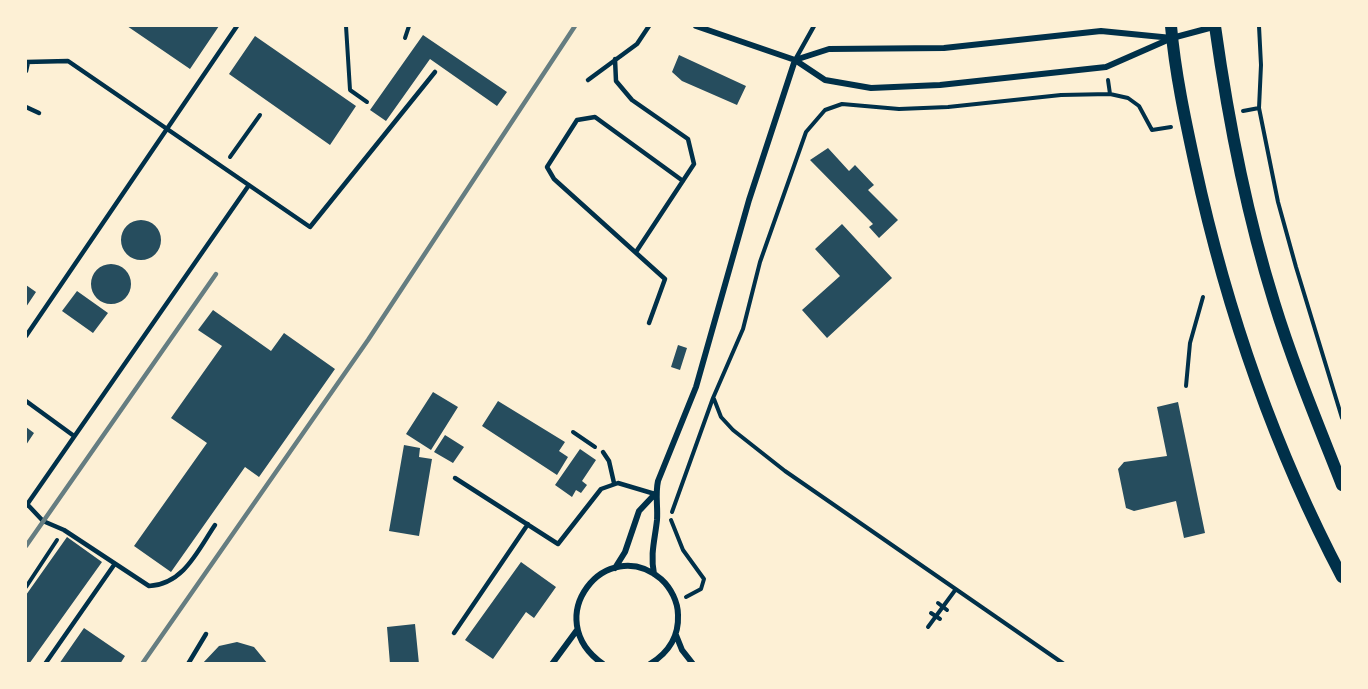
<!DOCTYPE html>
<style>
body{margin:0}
#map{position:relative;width:1368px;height:689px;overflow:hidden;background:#fdf0d5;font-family:"DM Sans",sans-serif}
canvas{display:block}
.frame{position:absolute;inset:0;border:27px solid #fdf0d5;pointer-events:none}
</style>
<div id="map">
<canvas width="1368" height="689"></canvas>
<div class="frame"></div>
</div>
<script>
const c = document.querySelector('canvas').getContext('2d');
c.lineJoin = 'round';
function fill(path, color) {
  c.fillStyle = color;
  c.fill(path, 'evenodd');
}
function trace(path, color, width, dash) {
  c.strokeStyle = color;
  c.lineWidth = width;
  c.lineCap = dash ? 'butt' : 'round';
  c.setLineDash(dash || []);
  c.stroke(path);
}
fill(new Path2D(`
 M127,26H219L190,69Z
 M423,35L507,92L497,106L430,59L386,121L370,110Z
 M255,36L356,106L330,145L229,74Z
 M679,55L746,86L737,105L682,81L672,72Z
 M828,148L849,171L855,165L874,185L868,190L898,220L879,238L869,227L873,224L810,160Z
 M121 240a20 20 0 1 1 40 0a20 20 0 1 1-40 0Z
 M842,224L892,278L827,338L802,310L840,276L815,249Z
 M91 284a20 20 0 1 1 40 0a20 20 0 1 1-40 0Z
 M26,285L36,292L26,307Z
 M77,291L108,313L93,333L62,311Z
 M213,310L271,351L284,333L335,369L259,477L245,467L171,572L134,546L207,443L171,418L222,346L198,330Z
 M678,345L687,348L680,370L671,367Z
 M433,392L458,407L431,450L406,434Z
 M498,401L565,442L559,451L568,457L557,475L482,426Z
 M1178,402L1205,533L1184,538L1176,501L1134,511L1126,508L1118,469L1124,462L1167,456L1157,407Z
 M26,427L34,433L26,445Z
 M445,435L464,447L453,463L434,452Z
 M404,445L420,448L419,457L432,459L419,536L389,531Z
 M580,449L596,460L582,481L587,485L581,493L576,490L572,497L555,485Z
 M67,537L102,562L29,664H26V595Z
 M521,562L556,587L534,618L526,612L493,659L465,640Z
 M415,624L419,664H390L387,627Z
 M84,628L125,656L120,664H59Z
 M237,642L254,647L268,664H202L219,646Z`), '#264d5e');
trace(new Path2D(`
 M346,26L350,90L367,102
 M405,38L409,26
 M1108,80L1110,94
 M1259,108L1278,202L1296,267L1342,418
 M1243,111L1259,108L1261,65L1259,26
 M230,157L260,115
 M1186,386L1190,343L1203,297
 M714,399L721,417L733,430L785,471L1064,664
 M573,432L595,447
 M672,512L713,398L743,329L760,262L806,132L825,110L842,104L899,109L948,107L1061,95L1110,94L1128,98L1139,106L1152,130L1171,127
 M671,520L683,550L704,579L701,589L686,597
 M26,587L57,540
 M938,603L947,610
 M931,613L940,619
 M928,627L956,589`), '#003049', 4);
trace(new Path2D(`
 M615,59L616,81L632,100L688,139L694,164L636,252
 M795,60L814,26
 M26,62L68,61L310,227L435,72
 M26,71L28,62
 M588,80L637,44L649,26
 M26,107L39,113
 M649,323L665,279L554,179L547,167L577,120L595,117L683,181
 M26,336L237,26
 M26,401L74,436
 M603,452L609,461L614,483
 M455,478L558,544L601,489L618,483L655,494
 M27,504L43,521L64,530L149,586C184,584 198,550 215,525
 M26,506L249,185
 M454,633L528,524
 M45,664L114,565
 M188,664L206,634`), '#003049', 4.5);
trace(new Path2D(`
 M696,26L795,60L825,80L871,88L940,85L1106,67L1172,38L1217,26
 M795,60L829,49L944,48L1101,31L1172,38
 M615,568L625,552L639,511L655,494
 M654,574C650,554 655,539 657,520C658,506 655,495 658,481L696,387L749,200L795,60
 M676,635L682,650L693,664
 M552,664L577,630
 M603,664C538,619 606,533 661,579C671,588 678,602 678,615C679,637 668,653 650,664`), '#003049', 6);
trace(new Path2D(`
 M1171,26C1175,72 1185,119 1195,165C1226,308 1274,448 1342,577
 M1215,26C1228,119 1246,212 1274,302C1293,364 1318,424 1342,485`), '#003049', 12);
trace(new Path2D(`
 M26,546L216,274
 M142,664L368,340L575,26`), '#657d81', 4.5);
</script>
